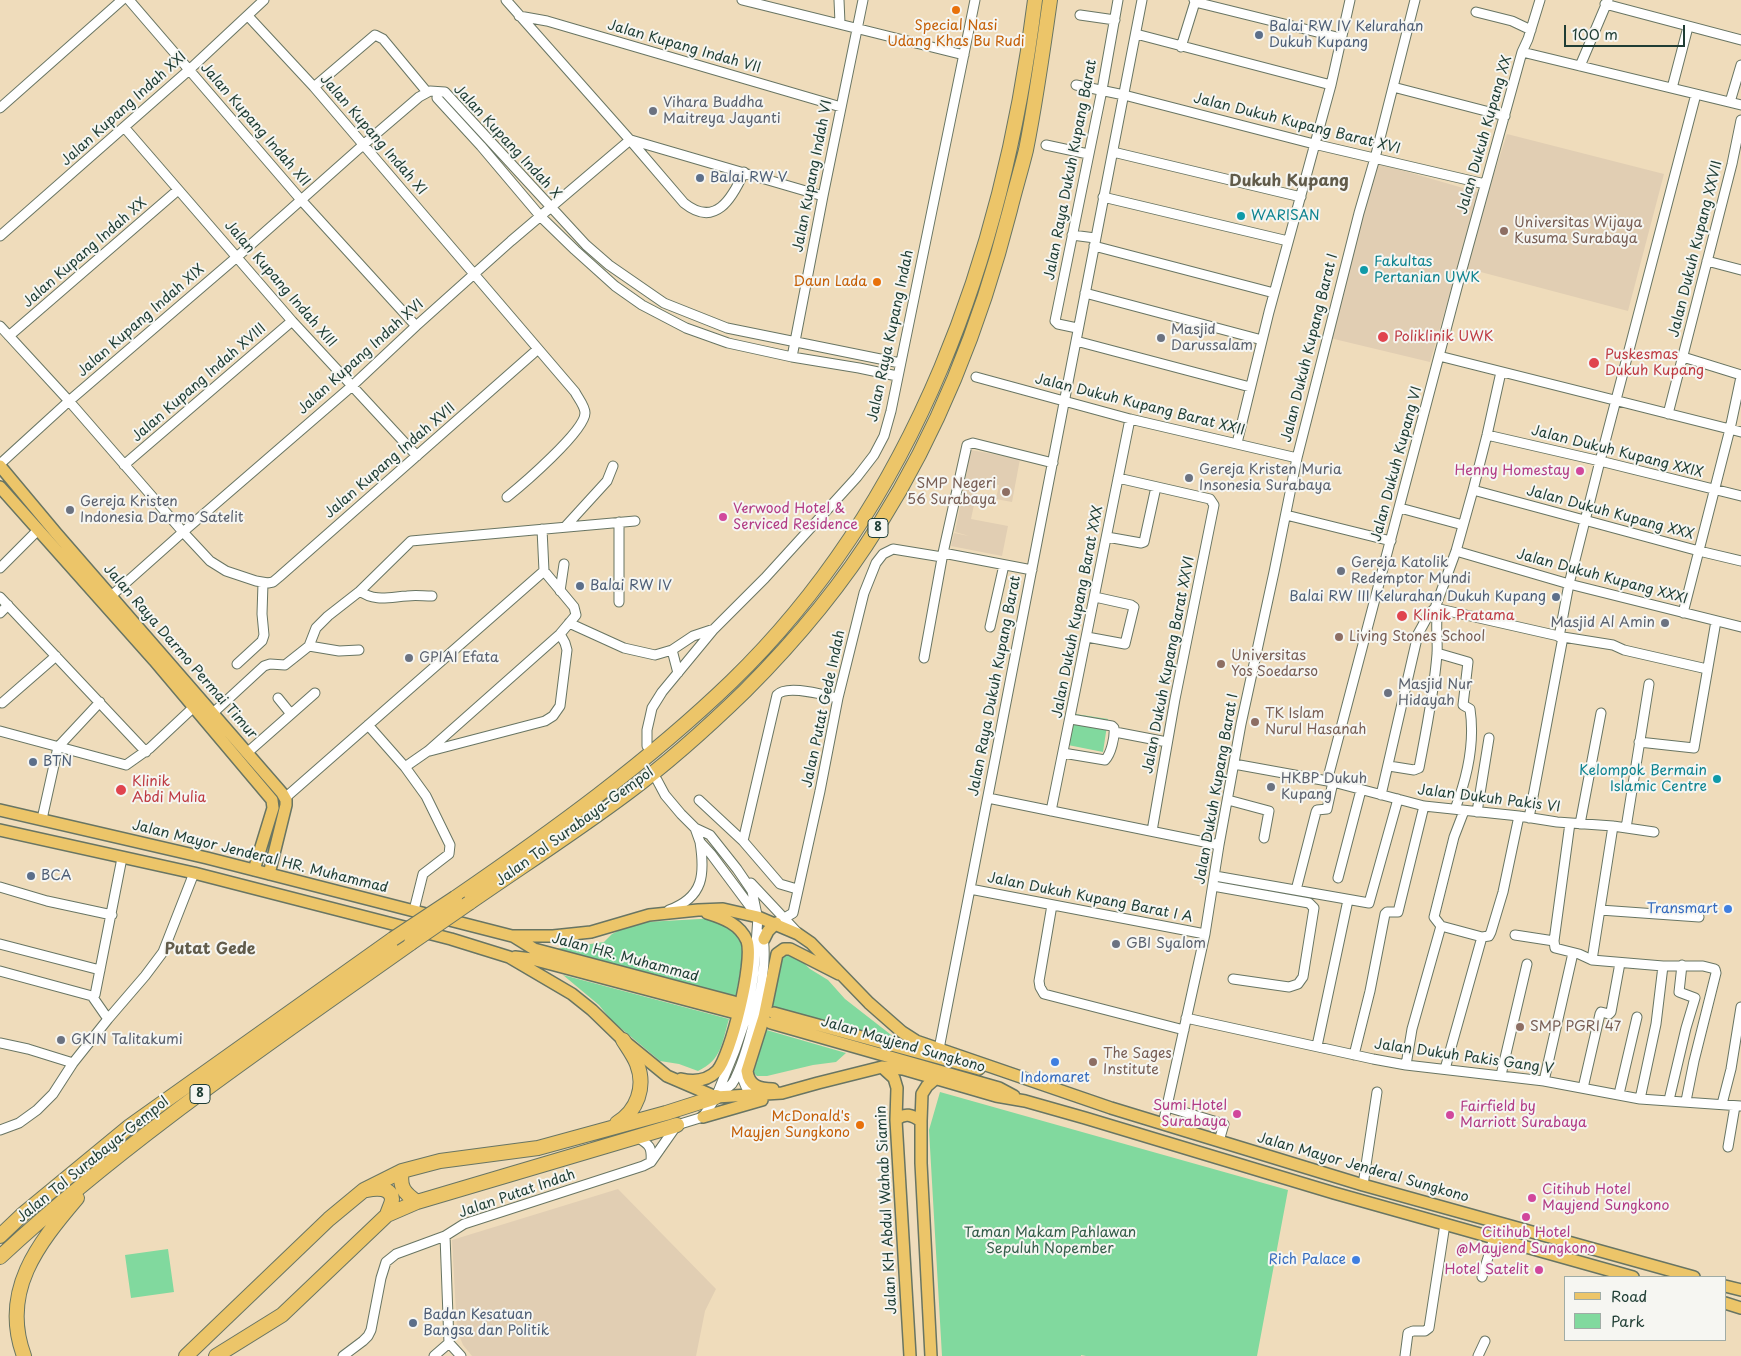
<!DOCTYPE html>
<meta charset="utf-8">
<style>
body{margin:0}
#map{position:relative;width:1741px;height:1356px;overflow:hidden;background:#efdcbb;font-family:"Playpen Sans",sans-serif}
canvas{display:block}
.legend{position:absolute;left:1564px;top:1276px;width:162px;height:65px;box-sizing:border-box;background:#f6f6f2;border:1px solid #a0aca6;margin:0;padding:6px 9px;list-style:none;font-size:15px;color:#1f3d34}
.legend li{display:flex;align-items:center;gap:10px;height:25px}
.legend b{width:25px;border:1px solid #a0aca6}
.scale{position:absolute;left:1564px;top:25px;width:121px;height:22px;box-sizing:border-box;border:2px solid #1f3d34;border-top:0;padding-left:6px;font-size:15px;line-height:18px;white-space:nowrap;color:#1f3d34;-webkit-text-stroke:4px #f6f6f2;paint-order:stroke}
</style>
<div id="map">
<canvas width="1741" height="1356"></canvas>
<ul class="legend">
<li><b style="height:6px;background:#ecc569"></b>Road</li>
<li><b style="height:14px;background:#81d99e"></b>Park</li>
</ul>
<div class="scale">100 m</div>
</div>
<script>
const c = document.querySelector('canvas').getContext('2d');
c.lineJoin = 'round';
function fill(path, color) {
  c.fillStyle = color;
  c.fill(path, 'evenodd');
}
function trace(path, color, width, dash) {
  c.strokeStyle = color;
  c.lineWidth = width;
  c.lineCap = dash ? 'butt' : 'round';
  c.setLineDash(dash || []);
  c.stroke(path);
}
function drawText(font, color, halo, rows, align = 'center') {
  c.font = font + ' "Playpen Sans",sans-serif';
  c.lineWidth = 4;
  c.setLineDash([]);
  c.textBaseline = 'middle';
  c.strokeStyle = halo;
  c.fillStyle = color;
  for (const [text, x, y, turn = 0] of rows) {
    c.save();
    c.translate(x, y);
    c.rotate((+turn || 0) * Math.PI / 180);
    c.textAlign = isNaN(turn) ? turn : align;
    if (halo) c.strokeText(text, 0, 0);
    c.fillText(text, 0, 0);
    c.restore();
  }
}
fill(new Path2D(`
 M1507,134L1664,174L1628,311L1458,266L1430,362L1330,338L1377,163L1487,195Z
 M971,450L1020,459L1012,502L996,499L999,485L979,481L971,519L1008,526L1002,556L951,546L954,533L969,536L955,532Z
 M618,1189L716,1289L705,1311L696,1356H472L463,1345L457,1330L452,1240Z`), '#e1ceb3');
fill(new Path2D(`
 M1069,713L1108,719L1103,752L1063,744Z
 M718,918L735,929L744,947L736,997L555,949L604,942L612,934L626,927L646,922Z
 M791,951L810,969L828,980L845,999L899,1041L769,1006L778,954Z
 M563,975L729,1019C722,1042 722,1060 698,1071L679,1064L660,1061L611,1020L599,1005Z
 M763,1029L846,1053L836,1062L813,1065L767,1076H757L751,1070Z
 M940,1092L1288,1190L1257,1356H1086L1081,1355V1356H942L929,1130Z
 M168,1249L174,1292L131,1298L125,1255Z`), '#81d99e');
const minor = new Path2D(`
 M129,0L302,201L416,326
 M506,0L630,140L684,203C715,228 732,199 744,172
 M742,0L964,55
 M839,0L840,23
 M1194,0L1199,3L1341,38
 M1605,4L1741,40
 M1476,12L1512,21L1531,30
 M1080,15L1115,20
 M248,16L314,87L575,392C578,398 585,406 585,413C585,431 522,485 507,497
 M519,16L547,21L841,107
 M1136,34L1331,85
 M1181,47L1195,2
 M1522,52L1528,39L1540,0
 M1580,66L1608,0
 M1076,85L1124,95L1314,144L1485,184
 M314,87L375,35L383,39L427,92
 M1393,87L1505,116
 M1672,88L1688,27
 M438,92L437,98L481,146L541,217L575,250L615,286L642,305L686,328L728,343L792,357L859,368L897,376
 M1730,102L1741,65
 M0,108L122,0
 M124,127L292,321L417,456
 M631,140L823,196
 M1046,145L1088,154
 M1113,152L1301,197
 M1103,197L1288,241
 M1072,235L1095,238
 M0,236L189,70L264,0
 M1094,246L1274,293
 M1707,261L1741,270
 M1085,293L1262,340
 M0,326L69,401L183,532L210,561L226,571L256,581L268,583L273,582L279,577L538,349
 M1077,328L1058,324L1055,321L1102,90L1118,0
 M9,336L178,190
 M1076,341L1250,387
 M1439,356L1741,432
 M792,357L823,196L863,0
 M1683,357L1741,375
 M976,377L1130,419L1297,458
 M1668,414L1732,164L1741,120
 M1487,435L1600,461L1741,496
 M1237,443L1269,312L1331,85L1350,0
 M0,464L69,401L238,256L363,145L419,97L430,91L445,92L586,245L609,265L664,303L727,328L900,363
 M124,465L292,321
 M1118,478L1210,499L1214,505L1175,699L1152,831
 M1473,490L1699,551L1741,561
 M1400,508L1463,525
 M1286,515L1391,541
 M565,527L607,481L613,466
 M1107,537L1141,543L1144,542L1156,487
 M1456,551L1569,584L1741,627
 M943,553L967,445L973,443L1053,463
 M0,568L38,530
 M360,591C374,602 390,597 407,596C415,595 423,596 432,596
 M560,591L564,564
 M111,596L183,532L352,386L416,326L511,241L630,140
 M0,597L146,752
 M619,602V522
 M1435,608L1563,637L1613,645L1624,650L1707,669
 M0,613L8,605
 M1683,613L1730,429L1741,377
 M569,623L624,648L655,655L672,650L693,636L714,629
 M990,627L1004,565
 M1087,637L1125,644L1134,607L1131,605L1095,597
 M1559,637L1569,584L1600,461L1696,94
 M309,646L339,651L359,650
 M672,650L678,673
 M1437,653L1468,662L1463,705L1470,709C1475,742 1467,778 1455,809
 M924,658L943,553L1032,570
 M237,664L262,641L264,635L262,614L263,583
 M278,698L291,714
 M2,703L56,656
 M213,713L264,666L270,664L285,665L309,646L316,628L328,616L360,591L411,541L635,521
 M368,725L405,767L426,796L450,845L449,854L423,874L414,910
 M0,731L126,765L150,748L197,704
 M1115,732L1167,742
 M1639,742L1694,748L1716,621
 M647,746V730L650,717L652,708L662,692L714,629L765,578L857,477L874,455L884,436L891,411L975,0
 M430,751L545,721L553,716L560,706L567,650L565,643L560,634
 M248,752L315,693
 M1063,753L1105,760C1111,754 1115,737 1114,728L1112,726L1071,719
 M1234,764L1333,782L1424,806L1519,816L1557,822L1613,826L1654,832
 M1389,766L1414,770L1419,768C1426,731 1434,693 1437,654C1438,639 1435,624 1438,609
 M405,767L428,751L560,634L576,615L574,607L544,571
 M657,780L665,795L681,814L695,828L710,835L737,869L752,891L757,915
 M1327,781L1459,280L1522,52L1741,105
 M1381,795L1418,634L1429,614L1435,608L1456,551L1473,490L1487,435L1501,372
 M285,798L544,571L542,529
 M988,798L1219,845
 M699,800L743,841L780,884L797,889
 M1228,800L1269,811L1264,838
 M1051,811L1130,419
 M1464,811L1454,837L1434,917L1441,926L1482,937L1489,936L1491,932L1503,892L1519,816
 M1477,812L1489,738
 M1529,818L1563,637
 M42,819L58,747L100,702
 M1580,824L1601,713
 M1626,828L1649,684
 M743,841L777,695C787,684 823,695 838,698
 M1215,876L1369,903L1398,799
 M1338,878L1361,790
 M751,883L797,932
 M1213,886L1309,903L1314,908L1303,977L1298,984L1289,987L1233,979
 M0,887L47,901L112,915
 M970,889L1205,934
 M1296,890L1316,812L1317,810L1327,809L1333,782
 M1052,905L1039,981L1040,987L1044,994L1184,1030
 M669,910C704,897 705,874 700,842
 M1600,910L1699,917
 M776,923L793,913L820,791L838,698L864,593L876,563L883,554L893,549L942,557
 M1515,935L1554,941L1555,948L1579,954L1592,960L1663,966H1703L1715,969L1716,973L1694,1061L1686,1101
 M1554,941L1570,823
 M0,944L100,970
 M1592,960L1613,826
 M0,971L92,996L108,1019
 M92,996L95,995L122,858
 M1186,1018L1373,1059L1406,1065L1544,1081L1640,1099L1741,1106
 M0,1043L28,1049L73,1063
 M1317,1046L1348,900
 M939,1049L1142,0
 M1354,1055L1370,991L1385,914L1387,912H1398L1424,806
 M1406,1065L1412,1029L1441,926
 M1445,1069L1482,937
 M739,1070L746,1087L753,1096
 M1501,1075L1527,964
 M1544,1081L1573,953
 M1583,1088L1600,1014L1601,1012L1609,1014L1611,1012L1620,963
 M1619,1094L1637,1017
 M716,1097L732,1084L735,1079C749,1050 771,965 762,934
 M1640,1099L1656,1024L1663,966
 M1669,1100L1686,1028L1695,998L1679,992L1682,965
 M1722,1104L1731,1069L1741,1007
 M1167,1107L1224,1124L1219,1141
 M1163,1124L1205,934L1219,845L1241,724L1274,572L1297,458L1359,213L1375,158L1415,0
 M0,1130L19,1123L37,1110L53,1094L73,1063L108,1019L145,976L163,952L194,873
 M637,1137C650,1145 652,1147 651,1162
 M1728,1147L1735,1106
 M1363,1185L1377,1092
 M1482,1277L1494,1238
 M449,1343L461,1356
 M343,1356L363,1341L368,1336L371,1330L381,1278L386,1262L396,1254L445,1236L464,1224L643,1166L651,1162L677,1125L703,1117L716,1097L735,1050L748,1012L754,972L758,917L711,854L700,842L695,828
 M434,1356L449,1343L445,1236
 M1405,1356L1408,1333L1413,1331H1425L1429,1328L1445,1224
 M1478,1356L1485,1341`);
const major = new Path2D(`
 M0,466L56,533L282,793L286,800V805L269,874
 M0,487L154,660L272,800L273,808L254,870
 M0,810L207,858L512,936H553L591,932L649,915L698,910L723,909L758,917L798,934L811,943L869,1003L902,1032L916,1041L1111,1108L1363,1185L1694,1277
 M0,830L194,873L451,939L509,957L572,994L592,1010L623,1040L667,1076L716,1097L782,1093L818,1083L882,1067L903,1069L996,1096L1025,1101L1085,1118L1334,1193L1633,1277
 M513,936L534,949L734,1002
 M764,939L768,931L776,923
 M515,957L532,959L732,1012
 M774,1013L979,1069
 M771,1023L999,1088L1014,1096
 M882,1067L894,1078L897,1088L896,1120L910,1356
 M681,1079C694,1082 707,1081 717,1071C731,1055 754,961 747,941C740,924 723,918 707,913
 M773,1089C759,1089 749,1086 747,1071L764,1017L777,954L784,949H790L839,974
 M703,1117L762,1100
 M896,1120C905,1112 912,1115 921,1121
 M1725,1286L1741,1290
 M1725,1303L1741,1308
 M931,1356L921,1163V1121L922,1094L927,1086L935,1079`);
const highway = new Path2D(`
 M455,898C551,832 647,763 732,681C917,501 1004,252 1035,0
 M469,903C521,867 575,832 626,794C668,763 708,727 745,691C795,641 842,585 879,525C940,428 982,320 1010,210C1015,190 1021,170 1026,150C1036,100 1043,50 1050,0
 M617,1123C637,1111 646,1087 637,1064C634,1056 628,1048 623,1040
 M402,1171C399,1187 404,1193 417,1202
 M367,1190C376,1188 391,1187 392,1199C392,1204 388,1210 387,1215
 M0,1236L22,1215L130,1126L393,939
 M0,1257C127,1139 270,1043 411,943
 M24,1356C0,1291 38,1244 77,1198
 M186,1356L329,1219L364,1190L402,1171L440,1161L538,1148L666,1113L716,1097
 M216,1356L282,1315L387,1215L417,1202L677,1125`);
trace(minor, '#687563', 11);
trace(major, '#687563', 14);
trace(highway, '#687563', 16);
trace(minor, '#fff', 9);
trace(major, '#ecc569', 11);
trace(highway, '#ecc569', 14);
const highwayBridge = new Path2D(`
 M393,939L455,898
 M411,943L469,903`);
trace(highwayBridge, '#687563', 16, []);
trace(highwayBridge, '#ecc569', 14);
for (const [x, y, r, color] of [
 [956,10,5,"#e8710a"],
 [1259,35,5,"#5c6f8a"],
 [653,111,5,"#6b7280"],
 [700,178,5,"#5c6f8a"],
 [1241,216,5,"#0f9aa8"],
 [1504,231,5,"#8d6e63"],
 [1364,270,5,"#0f9aa8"],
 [877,282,5,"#e8710a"],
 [1383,337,6,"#e0444e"],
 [1161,338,5,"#6b7280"],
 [1594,363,6,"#e0444e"],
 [1580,471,5,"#d1479c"],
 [1189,478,5,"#6b7280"],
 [1006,492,5,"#8d6e63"],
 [70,510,5,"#6b7280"],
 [723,517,5,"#d1479c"],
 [1341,571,5,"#6b7280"],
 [580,586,5,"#5c6f8a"],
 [1556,597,5,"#5c6f8a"],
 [1402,616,6,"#e0444e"],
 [1665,623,5,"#6b7280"],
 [1339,637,5,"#8d6e63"],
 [409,658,5,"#6b7280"],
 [1221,664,5,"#8d6e63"],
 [1388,693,5,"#6b7280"],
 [1255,722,5,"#8d6e63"],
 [33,762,5,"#5c6f8a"],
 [1717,779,5,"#0f9aa8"],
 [1271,787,5,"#6b7280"],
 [121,790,6,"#e0444e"],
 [31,876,5,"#5c6f8a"],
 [1728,909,5,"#3f7fe0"],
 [1116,944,5,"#6b7280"],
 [1520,1027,5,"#8d6e63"],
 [61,1040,5,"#6b7280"],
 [1055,1062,5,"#3f7fe0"],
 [1093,1062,5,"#8d6e63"],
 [1237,1114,5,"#d1479c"],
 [1450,1115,5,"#d1479c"],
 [860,1125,5,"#e8710a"],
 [1532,1198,5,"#d1479c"],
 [1526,1217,5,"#d1479c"],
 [1356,1260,5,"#3f7fe0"],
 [1539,1270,5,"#d1479c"],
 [413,1323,5,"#5c6f8a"]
]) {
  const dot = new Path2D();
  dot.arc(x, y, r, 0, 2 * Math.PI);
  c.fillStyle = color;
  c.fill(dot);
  trace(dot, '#f6f6f2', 2);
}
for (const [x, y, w] of [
 [878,528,20],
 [200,1094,20]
]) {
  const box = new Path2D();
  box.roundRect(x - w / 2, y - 9.5, w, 19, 4);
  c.fillStyle = '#f6f6f2';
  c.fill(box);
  trace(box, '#1f3d34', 1);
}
drawText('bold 12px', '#1f3d34', null, [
 ["8",878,528],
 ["8",200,1094]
]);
drawText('14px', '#c56008', '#f6f6f2', [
 ["Special Nasi",956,26,"center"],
 ["Udang Khas Bu Rudi",956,42,"center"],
 ["Daun Lada",867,282],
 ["McDonald's",850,1117],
 ["Mayjen Sungkono",850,1133]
], 'right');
drawText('14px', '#4e5e75', '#f6f6f2', [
 ["Balai RW IV Kelurahan",1269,27],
 ["Dukuh Kupang",1269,43],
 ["Balai RW V",710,178],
 ["Balai RW IV",590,586],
 ["Balai RW III Kelurahan Dukuh Kupang",1546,597,"right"],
 ["BTN",43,762],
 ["BCA",41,876],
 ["Badan Kesatuan",423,1315],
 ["Bangsa dan Politik",423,1331]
], 'left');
drawText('14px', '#1f3d34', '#f6f6f2', [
 ["Jalan Kupang Indah VII",684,47,16],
 ["Jalan Kupang Indah XXI",124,109,-42],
 ["Jalan Dukuh Kupang Barat XVI",1297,124,14],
 ["Jalan Kupang Indah XII",255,125,49],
 ["Jalan Kupang Indah XI",373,135,49],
 ["Jalan Dukuh Kupang XX",1485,135,-74],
 ["Jalan Kupang Indah X",507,142,47],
 ["Jalan Raya Dukuh Kupang Barat",1071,170,-79],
 ["Jalan Kupang Indah VI",813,176,-79],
 ["Jalan Dukuh Kupang XXVII",1696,249,-76],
 ["Jalan Kupang Indah XX",85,253,-41],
 ["Jalan Kupang Indah XIII",280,284,49],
 ["Jalan Kupang Indah XIX",141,321,-41],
 ["Jalan Raya Kupang Indah",891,336,-78],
 ["Jalan Dukuh Kupang Barat I",1310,348,-76],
 ["Jalan Kupang Indah XVI",361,357,-42],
 ["Jalan Kupang Indah XVIII",199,383,-41],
 ["Jalan Dukuh Kupang Barat XXII",1140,405,14],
 ["Jalan Dukuh Kupang XXIX",1617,452,14],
 ["Jalan Kupang Indah XVII",390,461,-41],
 ["Jalan Dukuh Kupang VI",1397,464,-75],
 ["Jalan Dukuh Kupang XXX",1610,513,15],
 ["Jalan Dukuh Kupang XXXI",1602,577,15],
 ["Jalan Dukuh Kupang Barat XXX",1078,612,-79],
 ["Jalan Raya Darmo Permai Timur",180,652,49],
 ["Jalan Dukuh Kupang Barat XXVI",1169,665,-79],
 ["Jalan Raya Dukuh Kupang Barat",995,686,-79],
 ["Jalan Putat Gede Indah",824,709,-78],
 ["Jalan Dukuh Kupang Barat I",1217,789,-80],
 ["Jalan Dukuh Pakis VI",1489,799,7],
 ["Jalan Tol Surabaya–Gempol",575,827,-36],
 ["Jalan Mayor Jenderal HR. Muhammad",260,857,14],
 ["Jalan Dukuh Kupang Barat I A",1090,898,11],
 ["Jalan HR. Muhammad",625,958,15],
 ["Jalan Mayjend Sungkono",903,1045,16],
 ["Jalan Dukuh Pakis Gang V",1464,1057,8],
 ["Jalan Tol Surabaya–Gempol",93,1160,-39],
 ["Jalan Mayor Jenderal Sungkono",1363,1168,16],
 ["Jalan Putat Indah",517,1194,-19],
 ["Jalan KH Abdul Wahab Siamin",887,1210,-93]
]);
drawText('14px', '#5b616d', '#f6f6f2', [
 ["Vihara Buddha",663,103],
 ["Maitreya Jayanti",663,119],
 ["Masjid",1171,330],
 ["Darussalam",1171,346],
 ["Gereja Kristen Muria",1199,470],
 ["Insonesia Surabaya",1199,486],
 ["Gereja Kristen",80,502],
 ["Indonesia Darmo Satelit",80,518],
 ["Gereja Katolik",1351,563],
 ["Redemptor Mundi",1351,579],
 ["Masjid Al Amin",1655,623,"right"],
 ["GPIAI Efata",419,658],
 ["Masjid Nur",1398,685],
 ["Hidayah",1398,701],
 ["HKBP Dukuh",1281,779],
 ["Kupang",1281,795],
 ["GBI Syalom",1126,944],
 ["GKIN Talitakumi",71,1040]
], 'left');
drawText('14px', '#0d838f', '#f6f6f2', [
 ["WARISAN",1251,216],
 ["Fakultas",1374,262],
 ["Pertanian UWK",1374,278],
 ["Kelompok Bermain",1707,771,"right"],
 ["Islamic Centre",1707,787,"right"]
], 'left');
drawText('14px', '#785e54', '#f6f6f2', [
 ["Universitas Wijaya",1514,223],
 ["Kusuma Surabaya",1514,239],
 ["SMP Negeri",996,484,"right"],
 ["56 Surabaya",996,500,"right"],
 ["Living Stones School",1349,637],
 ["Universitas",1231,656],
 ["Yos Soedarso",1231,672],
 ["TK Islam",1265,714],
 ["Nurul Hasanah",1265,730],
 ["SMP PGRI 47",1530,1027],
 ["The Sages",1103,1054],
 ["Institute",1103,1070]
], 'left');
drawText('14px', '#be3a42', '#f6f6f2', [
 ["Poliklinik UWK",1394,337],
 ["Puskesmas",1605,355],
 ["Dukuh Kupang",1605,371],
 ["Klinik Pratama",1413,616],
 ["Klinik",132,782],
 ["Abdi Mulia",132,798]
], 'left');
drawText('14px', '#b23c85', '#f6f6f2', [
 ["Henny Homestay",1570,471],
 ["Verwood Hotel &",733,509,"left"],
 ["Serviced Residence",733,525,"left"],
 ["Sumi Hotel",1227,1106],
 ["Surabaya",1227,1122],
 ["Fairfield by",1460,1107,"left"],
 ["Marriott Surabaya",1460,1123,"left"],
 ["Citihub Hotel",1542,1190,"left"],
 ["Mayjend Sungkono",1542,1206,"left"],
 ["Citihub Hotel",1526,1233,"center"],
 ["@Mayjend Sungkono",1526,1249,"center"],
 ["Hotel Satelit",1529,1270]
], 'right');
drawText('14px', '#366cbe', '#f6f6f2', [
 ["Transmart",1718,909],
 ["Indomaret",1055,1078,"center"],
 ["Rich Palace",1346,1260]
], 'right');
drawText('14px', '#335c49', '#f6f6f2', [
 ["Taman Makam Pahlawan",1050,1233],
 ["Sepuluh Nopember",1050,1249]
]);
drawText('bold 16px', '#615b4a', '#f6f6f2', [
 ["Dukuh Kupang",1289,182],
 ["Putat Gede",210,950]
]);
</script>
